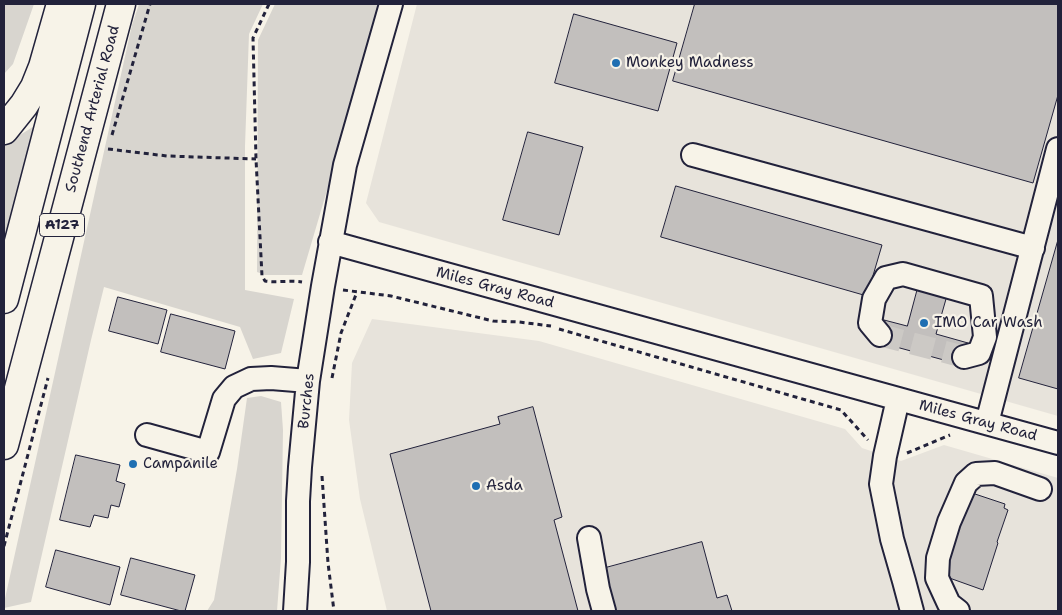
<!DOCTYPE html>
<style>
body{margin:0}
#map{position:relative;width:1062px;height:615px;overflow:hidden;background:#f7f3e8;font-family:"Shantell Sans",sans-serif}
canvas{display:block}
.frame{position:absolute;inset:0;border:5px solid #22223b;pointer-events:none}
</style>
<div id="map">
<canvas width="1062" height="615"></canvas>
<div class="frame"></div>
</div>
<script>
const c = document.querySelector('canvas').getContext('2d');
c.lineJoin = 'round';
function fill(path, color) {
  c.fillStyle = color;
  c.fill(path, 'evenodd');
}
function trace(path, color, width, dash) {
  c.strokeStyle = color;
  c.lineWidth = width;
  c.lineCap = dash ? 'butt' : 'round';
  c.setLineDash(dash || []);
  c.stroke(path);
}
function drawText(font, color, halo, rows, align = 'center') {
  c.font = font + ' "Shantell Sans",sans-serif';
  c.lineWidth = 4.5;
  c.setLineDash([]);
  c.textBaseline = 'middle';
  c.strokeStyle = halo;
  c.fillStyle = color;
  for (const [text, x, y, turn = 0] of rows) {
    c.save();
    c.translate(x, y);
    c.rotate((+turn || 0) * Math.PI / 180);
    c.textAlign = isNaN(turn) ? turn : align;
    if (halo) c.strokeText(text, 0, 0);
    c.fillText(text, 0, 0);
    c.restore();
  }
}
fill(new Path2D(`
 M417,4H1058V416L379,222L366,203Z
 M372,319L539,341L845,429L862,448L901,461L944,445L1058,478V611H387L360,499L349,420L352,363Z`), '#e7e3db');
fill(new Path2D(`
 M4,4H34L13,64L4,74Z
 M139,4H263L249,34L245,146V290L294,299L281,353L253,359L240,327L104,287L91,340L31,602L4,608V603L132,25Z
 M275,4H382L302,275H265L257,272L258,40Z
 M52,115L4,262V145Z
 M261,396L281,402L283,430L281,558L277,611H207L214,600L237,469L247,398Z`), '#d8d5cf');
const building = new Path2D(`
 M695,4H1058V95L1033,183L673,81Z
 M574,14L677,43L658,111L555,83Z
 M528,132L583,147L559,235L503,220Z
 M676,186L882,245L867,296L661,237Z
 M1058,240V389L1019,378Z
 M919,284L948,292L936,334L968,343L962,365L878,342L884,320L907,326Z
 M118,297L167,310L158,344L109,331Z
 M171,314L235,331L225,369L161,352Z
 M533,407L562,517L554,520L578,611H431L390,454L500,424L498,417Z
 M76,455L120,465L116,481L125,484L119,507L111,505L108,518L94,515L90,527L60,520Z
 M969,492L1005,504L1004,508L1008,510L997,542L998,543L983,590L941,575Z
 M702,542L717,598L727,595L732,611H609L598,570Z
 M56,550L120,567L110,605L46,587Z
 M131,558L195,575L185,611H181L121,595Z`);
fill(building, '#c2bfbd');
trace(building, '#22223b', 1);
trace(new Path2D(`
 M880,335L964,357`), '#ccc9c5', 22, [22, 11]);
const minor = new Path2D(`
 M693,155L1033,248
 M330,242L1058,443
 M880,335L870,323L874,299L886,278L903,274L981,296L985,337L979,353L964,357
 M898,399L885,456L881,484L892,539L904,581L912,611
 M987,423L1058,149
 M147,435L208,452L224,399L234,387L251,379L271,378L308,381
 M589,538L598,589L604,611
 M295,611L298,562V501L300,467L308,381L323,286L345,165L391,4
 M958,611L949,604L937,578L938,558L949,522L966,483L976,474L995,473L1040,489`);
const highway = new Path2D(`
 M4,130L24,105L35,87L43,67L61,4
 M4,299L81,4
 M4,445L121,4`);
trace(minor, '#22223b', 26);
trace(highway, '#22223b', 31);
trace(new Path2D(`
 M269,4L253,38L256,159L262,276L265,281C277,283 290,280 302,282
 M112,135L150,4
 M108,149L167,156L256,159
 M343,290L391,296L493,321L519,322L551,326
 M559,329L841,410L868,440
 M332,378L341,333L357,292
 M907,453L950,435
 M322,476L328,563L334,611
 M4,546L48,378`), '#22223b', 3, [5, 4]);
trace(minor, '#f7f3e8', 22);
trace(highway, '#f7f3e8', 28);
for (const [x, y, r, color] of [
 [616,63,5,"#1f6fb2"],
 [924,323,5,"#1f6fb2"],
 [133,464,5,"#1f6fb2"],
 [476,486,5,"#1f6fb2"]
]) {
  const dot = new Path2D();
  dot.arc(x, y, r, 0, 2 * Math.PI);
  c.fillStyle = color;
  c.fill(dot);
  trace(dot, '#f7f3e8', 2);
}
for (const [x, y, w] of [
 [62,225,45]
]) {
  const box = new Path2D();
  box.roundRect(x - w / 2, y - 11.5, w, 23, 4);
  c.fillStyle = '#f7f3e8';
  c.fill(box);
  trace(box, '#22223b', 1);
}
drawText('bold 14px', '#22223b', null, [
 ["A127",62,225]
]);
drawText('15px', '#22223b', '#f7f3e8', [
 ["Monkey Madness",626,63],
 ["IMO Car Wash",934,323],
 ["Campanile",143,464],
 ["Asda",486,486]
], 'left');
drawText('15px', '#22223b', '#f7f3e8', [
 ["Southend Arterial Road",93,109,-75],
 ["Miles Gray Road",495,288,15],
 ["Burches",307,401,-84],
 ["Miles Gray Road",978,421,15]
]);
</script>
